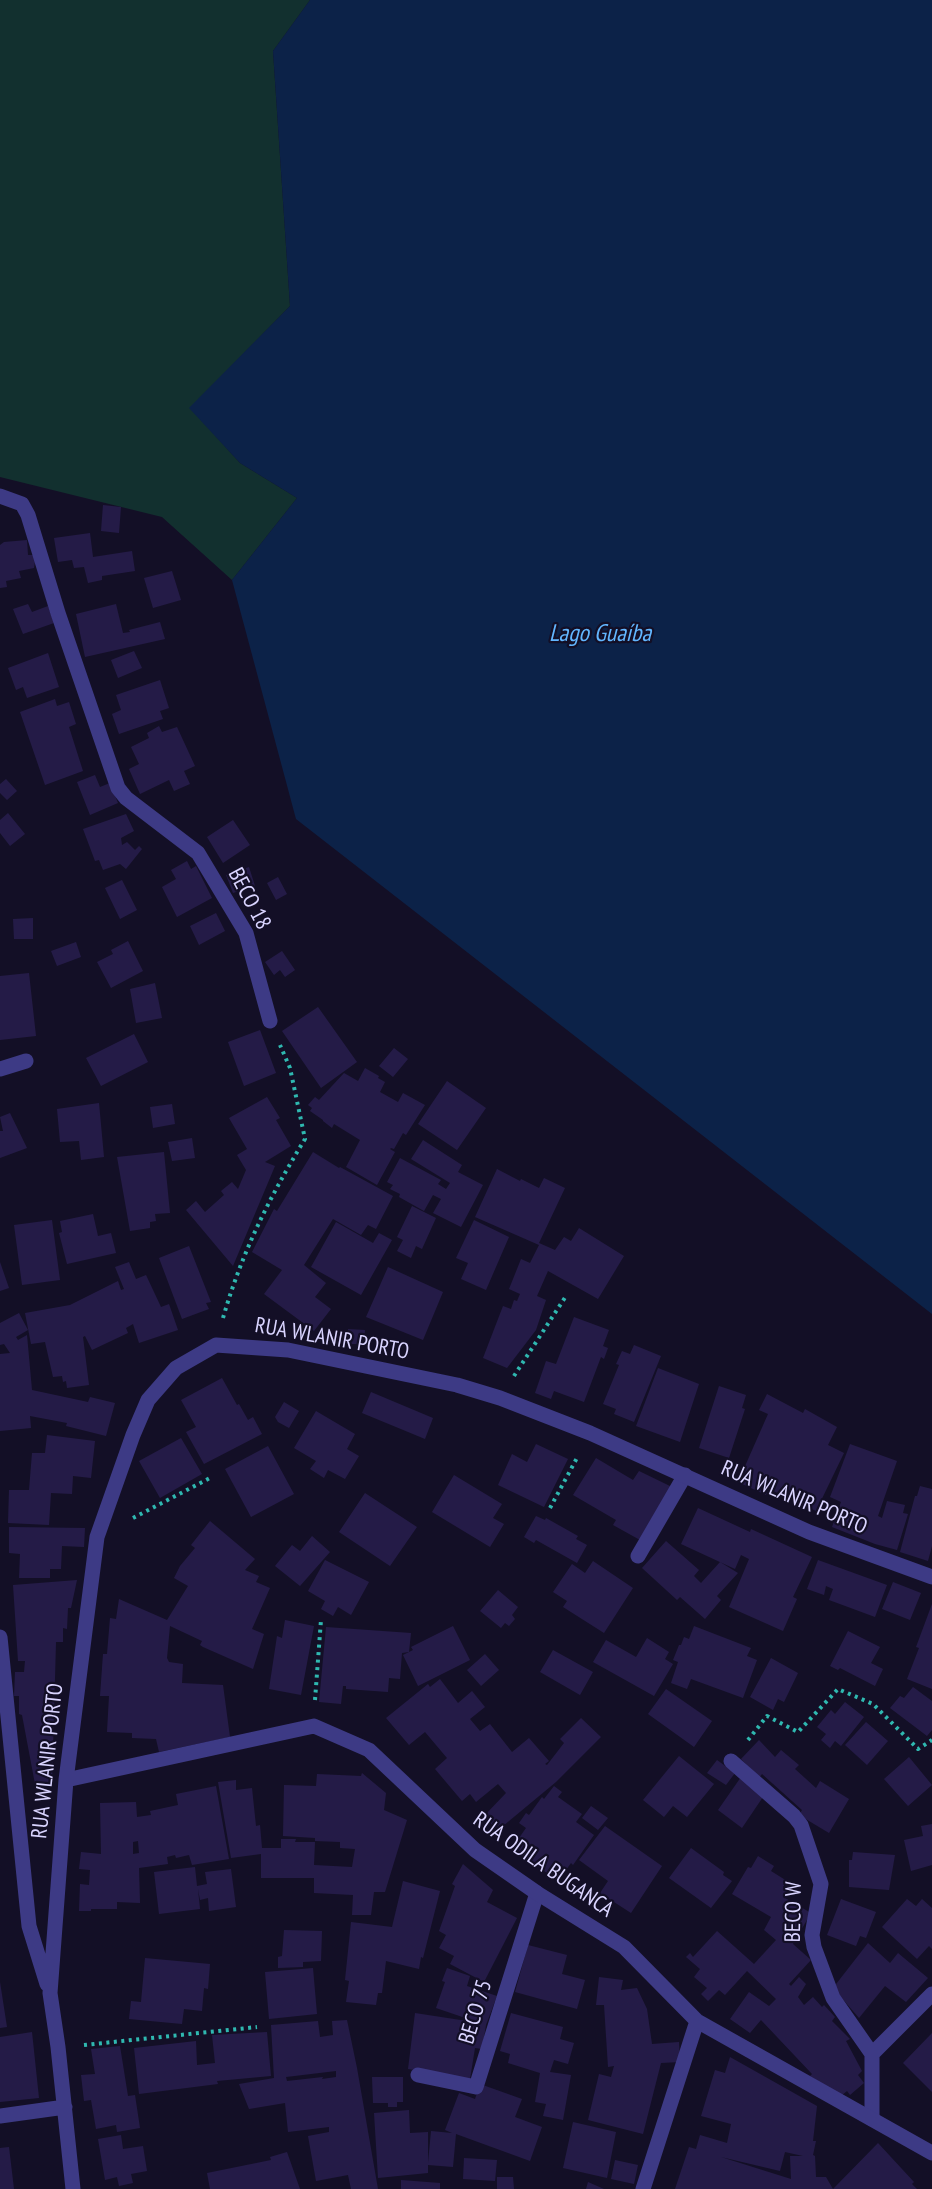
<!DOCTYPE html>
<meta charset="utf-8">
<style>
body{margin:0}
canvas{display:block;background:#130f26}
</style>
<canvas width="932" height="2189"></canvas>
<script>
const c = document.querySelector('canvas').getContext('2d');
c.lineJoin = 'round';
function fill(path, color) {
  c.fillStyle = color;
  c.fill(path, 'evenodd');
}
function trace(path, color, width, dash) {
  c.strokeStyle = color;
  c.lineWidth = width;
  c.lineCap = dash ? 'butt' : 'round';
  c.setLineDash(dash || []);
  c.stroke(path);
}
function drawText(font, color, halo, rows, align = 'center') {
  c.font = font + ' "PT Sans Narrow",sans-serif';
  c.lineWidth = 4.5;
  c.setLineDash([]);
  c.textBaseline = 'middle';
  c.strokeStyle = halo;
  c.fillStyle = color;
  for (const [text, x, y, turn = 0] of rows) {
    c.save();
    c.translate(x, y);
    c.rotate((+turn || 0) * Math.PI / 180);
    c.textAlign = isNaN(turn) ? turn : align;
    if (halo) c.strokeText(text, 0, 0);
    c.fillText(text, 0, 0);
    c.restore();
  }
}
fill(new Path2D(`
 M0,0H310L273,51L290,306L190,408L240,463L297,498L232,580L162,517L0,477Z`), '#12302f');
fill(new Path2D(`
 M310,0H932V1314L296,819L232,580L297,498L240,463L189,408L290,306L273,51Z`), '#0c2248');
fill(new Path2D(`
 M103,505L121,507L119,533L101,531Z
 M90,533L93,557L132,551L135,571L102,576V580L88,583L84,567L74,568L72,560L58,562L54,538Z
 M27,540L28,555H36L34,568L19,571L21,578L6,581L7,587L0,588V545L4,542Z
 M172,571L181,600L153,608L144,578Z
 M28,604L32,612L48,606L54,623L23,634L13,609Z
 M116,604L123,633L130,632L129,630L160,622L165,639L85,657L76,614Z
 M134,651L142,668L118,678L111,660Z
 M48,653L59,687L27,698L23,687L16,690L8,668Z
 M160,680L169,708L160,711L163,719L119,734L112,714L121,710L116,695Z
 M55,699L57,706L69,702L76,724L69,727L83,771L45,785L20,712Z
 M159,726L162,732L177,727L195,766L184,771L190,784L174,791L169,780L140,794L129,769L139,764L131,747L149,738L147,733Z
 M95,775L100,787L110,783L118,803L90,815L77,782Z
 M6,779L17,791L7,800L0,793V784Z
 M8,813L25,834L10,846L0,833V820Z
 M126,814L134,831L121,838L122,845L127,842L135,850L139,846L142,849L126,869L120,864L103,870L99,860L95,861L83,829Z
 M233,820L250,845L223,863L207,837Z
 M187,861L191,869L196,866L212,898L177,917L162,887L176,879L171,870Z
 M249,867L255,886L233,893L226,875Z
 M278,877L287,894L276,900L267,883Z
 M122,880L137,910L120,919L105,888Z
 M216,913L225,931L199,945L190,926Z
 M33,918V939H14L13,919Z
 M128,941L143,971L111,988L97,962L113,954L111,950Z
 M76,942L81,957L57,966L51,951Z
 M282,951L295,970L285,977L280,970L274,975L265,962Z
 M29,973L36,1036L0,1040V976Z
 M155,983L162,1018L136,1023L130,989Z
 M318,1007L357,1062L321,1088L282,1031Z
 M260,1030L276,1073L244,1086L228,1042Z
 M134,1034L148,1062L101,1086L86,1058Z
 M394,1048L408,1059L393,1077L379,1066Z
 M365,1068L379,1076L378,1078L385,1082L380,1092L398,1102L403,1093L425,1105L406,1135L403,1133L394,1149L391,1148L390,1149L395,1152L377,1185L346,1167L360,1140L334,1124L332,1128L323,1121V1120L310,1111L312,1108L308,1105L315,1097L319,1100L344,1073L358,1081Z
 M447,1081L486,1108L457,1150L418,1124Z
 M267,1097L280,1118L276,1120L291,1146L265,1162L275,1166L233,1266L186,1210L196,1201L205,1212L224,1195L221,1191L232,1182L238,1189L246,1170L237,1155L247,1149L229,1118Z
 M99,1103L104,1157L81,1160L79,1141L60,1142L57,1109Z
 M172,1104L175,1124L153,1128L150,1107Z
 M10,1113L27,1148L0,1158V1131H3L0,1117Z
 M192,1138L195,1158L172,1161L168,1142Z
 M423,1140L462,1165L458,1172L483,1185L461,1227L433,1213L441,1199L433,1195L424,1211L399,1197L400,1194L390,1189L393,1185L387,1182L400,1158L441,1180L438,1184L446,1189L450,1183L411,1159Z
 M164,1152L170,1213L155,1214L156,1221L150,1222V1228L130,1231L117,1157Z
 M313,1152L339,1168L340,1167L393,1196L376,1229L368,1225L361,1235L333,1219L304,1265L326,1283L315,1297L331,1309L314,1331L264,1294L282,1270L252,1252L274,1209L277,1211Z
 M497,1169L520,1181L521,1179L539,1188L544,1178L565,1188L539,1243L555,1250L564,1237L571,1241L579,1228L624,1256L598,1299L548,1271L537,1296L546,1300L536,1330L507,1368L483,1358L503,1306L511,1309L514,1300L517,1301L520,1294L509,1289L521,1259L530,1263L539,1245L475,1217Z
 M412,1206L436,1218L422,1249L416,1246L411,1258L397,1251L403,1240L397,1237Z
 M93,1214L98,1236L111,1233L116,1253L67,1264L59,1233L62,1232L60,1221Z
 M52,1220L60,1280L22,1285L14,1225Z
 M474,1220L509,1237L486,1290L461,1279L468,1263L456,1258Z
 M336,1222L373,1243L379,1233L392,1240L361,1295L311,1267Z
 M189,1246L211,1302L206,1303L209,1309L182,1319L159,1258Z
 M0,1262L9,1288L0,1291Z
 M129,1262L136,1279L146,1275L161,1307L169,1304L178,1330L139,1343L133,1324L126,1328L128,1333L92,1350L85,1336L83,1337L89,1385L67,1388L66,1381L63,1382L62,1376L53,1377L45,1342L31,1344L25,1313L70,1305L118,1281L121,1290L124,1289L115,1267Z
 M388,1267L443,1292L423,1340L366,1317Z
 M19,1313L28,1330L16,1337L18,1340L27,1335L32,1390L88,1402L90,1397L115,1403L106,1436L66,1426L67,1423L30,1416L31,1428L0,1431V1354L10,1353L4,1344L0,1345V1323Z
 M574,1317L609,1330L603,1346L608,1348L604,1359L601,1357L584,1402L554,1391L551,1399L535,1393L546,1361L556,1364Z
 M348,1329L365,1330L364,1344H348Z
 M634,1345L661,1356L634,1422L614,1414L616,1409L603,1404L619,1365L616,1364L622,1351L630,1354Z
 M658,1368L699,1384L680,1442L636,1426Z
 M222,1378L237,1405L239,1404L248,1420L253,1417L262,1434L204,1464L186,1432L196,1427L181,1400Z
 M719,1386L746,1395L742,1408L745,1409L729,1458L699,1448Z
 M371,1392L433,1418L425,1439L362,1413Z
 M767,1394L803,1413L805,1409L837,1427L828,1445L844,1453L816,1511L769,1489L766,1495L738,1482L768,1414L759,1410Z
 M284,1402L299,1411L289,1428L278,1422L275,1417Z
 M316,1411L355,1434L347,1449L359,1456L345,1479L328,1470L324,1478L310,1469L316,1461L294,1448Z
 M47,1435L95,1441L91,1478L73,1476L72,1494L51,1493L49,1525L8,1523L9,1490H29L32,1453H45Z
 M181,1438L202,1474L160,1498L139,1461Z
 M536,1444L568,1459L544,1507L498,1485L512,1454L527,1462Z
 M850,1444L897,1461L878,1516L882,1518L887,1501L905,1505L903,1513L908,1514L897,1550L875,1544L832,1527L841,1502L830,1497Z
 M268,1446L294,1494L251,1517L225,1469Z
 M596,1458L633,1480L639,1471L672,1487L640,1540L613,1525L616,1520L573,1495Z
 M454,1475L502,1504L493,1518L504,1524L490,1547L432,1512Z
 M920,1486L932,1489V1546L928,1561L900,1552L915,1496H917Z
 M365,1493L417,1527L390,1566L339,1532Z
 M698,1508L750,1532L751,1529L812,1557L793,1597L797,1599L783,1631L729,1607L749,1559L741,1555L735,1569L681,1544Z
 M536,1516L545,1520L546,1518L578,1536L576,1539L587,1545L577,1563L536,1540L534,1543L524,1537Z
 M210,1521L255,1559L245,1570L259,1576L256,1582L270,1588L252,1629L264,1634L253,1669L203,1647L200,1645L202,1641L170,1626L167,1658L169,1662L183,1664L182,1683L223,1685L230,1737L159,1752L156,1739L132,1738V1733L107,1732L109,1696H100L103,1654H107L110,1618L116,1619L119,1599L167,1620L188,1586L174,1578L180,1566L195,1548L191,1545Z
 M9,1527L85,1528L84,1547L62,1546L61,1569H50V1578H19L20,1554L9,1553Z
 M312,1536L330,1552L300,1586L275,1566L292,1545L300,1551Z
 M666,1541L699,1570L694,1576L701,1583L720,1562L738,1573L717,1596L721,1600L705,1619L680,1597L677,1600L642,1568Z
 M325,1560L369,1582L351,1615L338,1607L333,1616L321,1609L325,1601L308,1591Z
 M818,1560L887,1585L875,1617L829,1600L833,1589L826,1586L824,1595L807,1589Z
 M593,1561L633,1588L604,1633L563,1607L567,1601L553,1592L572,1564L585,1573Z
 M77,1580L71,1608H68L67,1629L63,1628V1642H56L52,1784H35L22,1715L19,1714V1696H14L15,1672H24L25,1661H18L13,1585Z
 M893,1582L921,1593L910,1620L882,1609Z
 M498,1590L518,1607L512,1615L515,1619L509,1626L505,1623L501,1628L480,1611Z
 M932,1604V1689L907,1679L919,1648L916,1647Z
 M285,1620L314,1626L301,1695L269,1689L277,1636L282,1638Z
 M453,1626L470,1660L418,1686L403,1655L413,1650L411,1647Z
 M694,1626L751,1648L747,1656L757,1660L743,1698L691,1679L687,1689L671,1683L678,1662L673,1660L679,1645H681L684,1637L689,1639Z
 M326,1627L411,1633L409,1652L402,1653L400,1679L389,1678L388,1692L346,1689V1686H343L341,1704L319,1702Z
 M848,1631L880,1647L871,1663L883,1669L875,1686L840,1668L838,1670L830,1666Z
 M647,1638L669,1652L665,1659L673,1664L654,1696L593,1662L606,1640L636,1657Z
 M553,1650L593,1672L580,1695L540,1672Z
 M485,1654L499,1670L481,1686L467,1670Z
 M771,1658L798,1673L784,1702L778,1699L773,1710L750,1697Z
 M440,1679L458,1703L472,1691L485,1707L470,1719L480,1731L490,1724L512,1752L529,1738L549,1761L545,1764L547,1765L564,1743L560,1739L581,1718L601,1737L556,1782L497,1831L484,1816L506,1793L498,1784L476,1802L470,1794L462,1801L435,1769L447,1758L425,1732L409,1745L386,1718L428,1684L430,1687Z
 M913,1687L932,1701V1730L927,1736L890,1708L900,1696L904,1698Z
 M666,1689L712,1721L694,1747L648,1714Z
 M845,1702L864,1717L841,1746L835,1741L830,1748L821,1740L826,1734L817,1727L831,1710L835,1714Z
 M866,1722L888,1741L867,1765L845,1745Z
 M759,1740L775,1757L781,1750L799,1765L795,1769L816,1788L820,1781L849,1799L829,1833L799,1815L802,1810L762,1774L759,1778L741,1759Z
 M679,1756L714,1784L687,1817L673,1806L664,1817L643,1800Z
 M909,1757L932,1785L908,1806L884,1779Z
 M717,1760L735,1773L726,1785L707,1773Z
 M362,1773L386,1793L384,1810L407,1820L385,1892H374L371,1915H352L353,1895L314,1893V1878H261V1854L231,1858L218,1782L236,1780V1790L252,1788L256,1826L260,1825L262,1848H281V1839H296L295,1842H315L314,1865L352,1867L355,1849L340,1848V1842L315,1841V1838L283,1836L284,1785L316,1786L317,1774L361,1776Z
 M741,1777L765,1794L742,1828L718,1810Z
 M216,1786L229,1859L192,1865L189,1855L176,1858L175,1855L167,1857L168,1864L139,1868L140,1903L117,1902V1909H91V1911H79L80,1884L89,1885L90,1870L79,1869L81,1852L101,1854L100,1803L136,1802L137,1817L151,1815L150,1811L178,1805L176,1794ZM138,1841L139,1853L133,1854V1842Z
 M554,1786L562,1792L558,1797L582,1814L576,1822L594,1835L573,1865L571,1863L558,1881L512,1848L526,1828L519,1823L526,1813L529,1815L542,1797L544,1799Z
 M591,1806L608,1818L598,1830L582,1818Z
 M932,1824V1865L911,1871L904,1840L923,1836L921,1826Z
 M605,1826L662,1866L631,1913L600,1893L608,1881L579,1860Z
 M691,1848L724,1872L723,1875L732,1881L711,1908L669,1878Z
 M853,1852L895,1855L889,1890L849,1887V1860H852Z
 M758,1856L774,1866L771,1871L787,1881L783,1887L789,1891L785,1898L811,1913L793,1944L811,1960L789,1984L791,1986L799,1977L806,1984L798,1997L804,2005L813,1997L822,2007L824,2005L835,2017L832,2021L850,2039L846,2041L862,2071L858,2075L864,2083L850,2095L847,2091L841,2096L810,2076L812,2074L761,2020L750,2033L730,2019L749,1992L769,2006L776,1999L747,1971L725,1995L719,1990L708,2001L701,1994L707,1988L694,1977L700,1969L686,1957L690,1953L693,1957L717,1931L754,1964L776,1940L764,1930L771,1917L732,1894L748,1867L751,1868Z
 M463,1864L493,1890L487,1902L517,1918L484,1982L450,1964L454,1956L439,1948L446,1935L439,1931L455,1886L452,1884Z
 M195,1867L197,1886L207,1884L205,1872L231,1869L236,1907L209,1911L208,1898L200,1900L198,1889L200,1909L159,1914L154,1872Z
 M403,1881L440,1891L423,1958L421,1957L419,1969L386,1961L382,1993H378L376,2005L346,2002L349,1981L345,1980L351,1922L392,1927Z
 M841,1899L876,1912L866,1938L860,1936L856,1946L827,1935Z
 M907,1899L916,1906L922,1899L932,1908V1949L929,1946L917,1959L882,1927Z
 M284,1930L322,1931L321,1961L303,1962V1967L278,1968V1957L282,1956Z
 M868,1943L890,1963L898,1953L928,1978L906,2002L885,1986L859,2018L833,1988Z
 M528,1945L567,1955L562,1974L585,1980L577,2009L515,1992Z
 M145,1958L210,1964L208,1989L204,1988L202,2011L184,2009L182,2024L129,2019L131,2001L141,2002Z
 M313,1968L317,2014L269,2019L265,1972Z
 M447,1968L470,1976L467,1986L497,1996L486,2025L482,2049L475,2048L470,2079L408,2069L415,2013L480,2023L436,2008L445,1982L442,1981Z
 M599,1977L623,1980L621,1990L637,1988L647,2009L652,2044L679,2042L680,2062L661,2063L643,2134L588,2120L599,2074L611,2077L614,2066L608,2067L604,2005H596Z
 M0,1982L7,2027L0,2028Z
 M511,2013L563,2027L560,2039L574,2043L568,2064L554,2060L550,2072L571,2075L563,2120L543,2116L546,2104L535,2102L540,2073L508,2063L510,2054L500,2051Z
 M347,2020L357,2068L378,2189H351L348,2175L316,2181L308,2136L329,2132V2127L288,2132L285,2103L249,2109L239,2084L274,2078L271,2025L318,2021L320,2037L333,2035L332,2021ZM336,2071V2077L322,2079L323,2077L287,2081L286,2077Z
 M32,2032L39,2098L0,2102V2037Z
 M267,2032L271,2076L217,2081L218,2084L139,2094L134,2048L196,2041L197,2065L215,2063L212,2035Z
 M932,2033V2092L903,2063Z
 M120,2046L128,2096L135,2095L140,2128L117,2132L116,2125L96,2129L91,2100L84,2101L81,2075L95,2074L91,2049Z
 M730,2057L817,2106L813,2141H816L813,2155L815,2156L816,2177H826L833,2189L878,2143L914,2182L912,2184L917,2189H675L689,2147L696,2149L700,2135L727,2143L731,2124L701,2116L715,2070L725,2073ZM785,2152L803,2156H790L791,2179L721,2157L780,2171Z
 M372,2077H403V2102H397V2107H388V2103H373Z
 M480,2084L522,2099L515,2117L542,2127L530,2161L456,2134L453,2167L428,2165V2173L378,2178L374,2113L409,2110L410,2133L428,2132V2163L431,2131L452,2133L445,2130L459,2093L475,2099Z
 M573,2122L616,2132L607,2178L563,2168Z
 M121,2135L123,2149L143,2146L147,2171L131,2174L133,2183L119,2186L117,2177L105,2180L98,2139Z
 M9,2147L14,2189H0V2148Z
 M287,2152L300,2189H210L207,2173L271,2160L270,2157Z
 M464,2158L497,2160L495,2181L463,2179Z
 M615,2160L638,2165L634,2184L611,2179Z
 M497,2177H513L514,2189H497Z
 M401,2180L440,2183V2189H401Z
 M588,2182L604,2189H586Z`), '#241b47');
trace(new Path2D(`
 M223,1318C242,1252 269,1198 305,1139L290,1068L280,1045
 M514,1376L566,1296
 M550,1508L578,1456
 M133,1518L210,1478
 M315,1700L321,1620
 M748,1740L767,1716L798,1732L838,1689L873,1704L918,1749L932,1740
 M84,2045L257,2027`), '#2fb8b0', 4, [3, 4.5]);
trace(new Path2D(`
 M0,1069L26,1061
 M638,1556L685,1475
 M731,1761L794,1816L801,1825L821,1884L812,1935L814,1947L833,1998L872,2054V2119
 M872,2054L932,1994
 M418,2075L476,2087L537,1893`), '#3d3a85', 15);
trace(new Path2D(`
 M0,496L22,504L28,515L58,613L118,788L126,798L198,853L246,933L270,1021
 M0,1637L29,1926L47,1984
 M66,1780L314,1726L369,1750L475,1850L537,1893L624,1947L697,2021L932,2153
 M0,2116L65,2107
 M73,2189L58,2047L50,1993L66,1780L97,1537L133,1435L148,1400L176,1368L216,1345L288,1350L457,1385L500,1398L590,1433L809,1532L932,1577
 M643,2189L697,2021`), '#3d3a85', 15);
drawText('22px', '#d9d4ff', '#130f26', [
 ["BECO 18",249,899,62],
 ["RUA WLANIR PORTO",332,1339,10],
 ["RUA WLANIR PORTO",794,1498,23],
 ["RUA WLANIR PORTO",48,1761,-84],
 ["RUA ODILA BUGANCA",543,1865,35],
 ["BECO W",794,1912,-89],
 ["BECO 75",476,2012,-73]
]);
drawText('italic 24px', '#62b6ff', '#130f26', [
 ["Lago Guaíba",600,634]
]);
</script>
